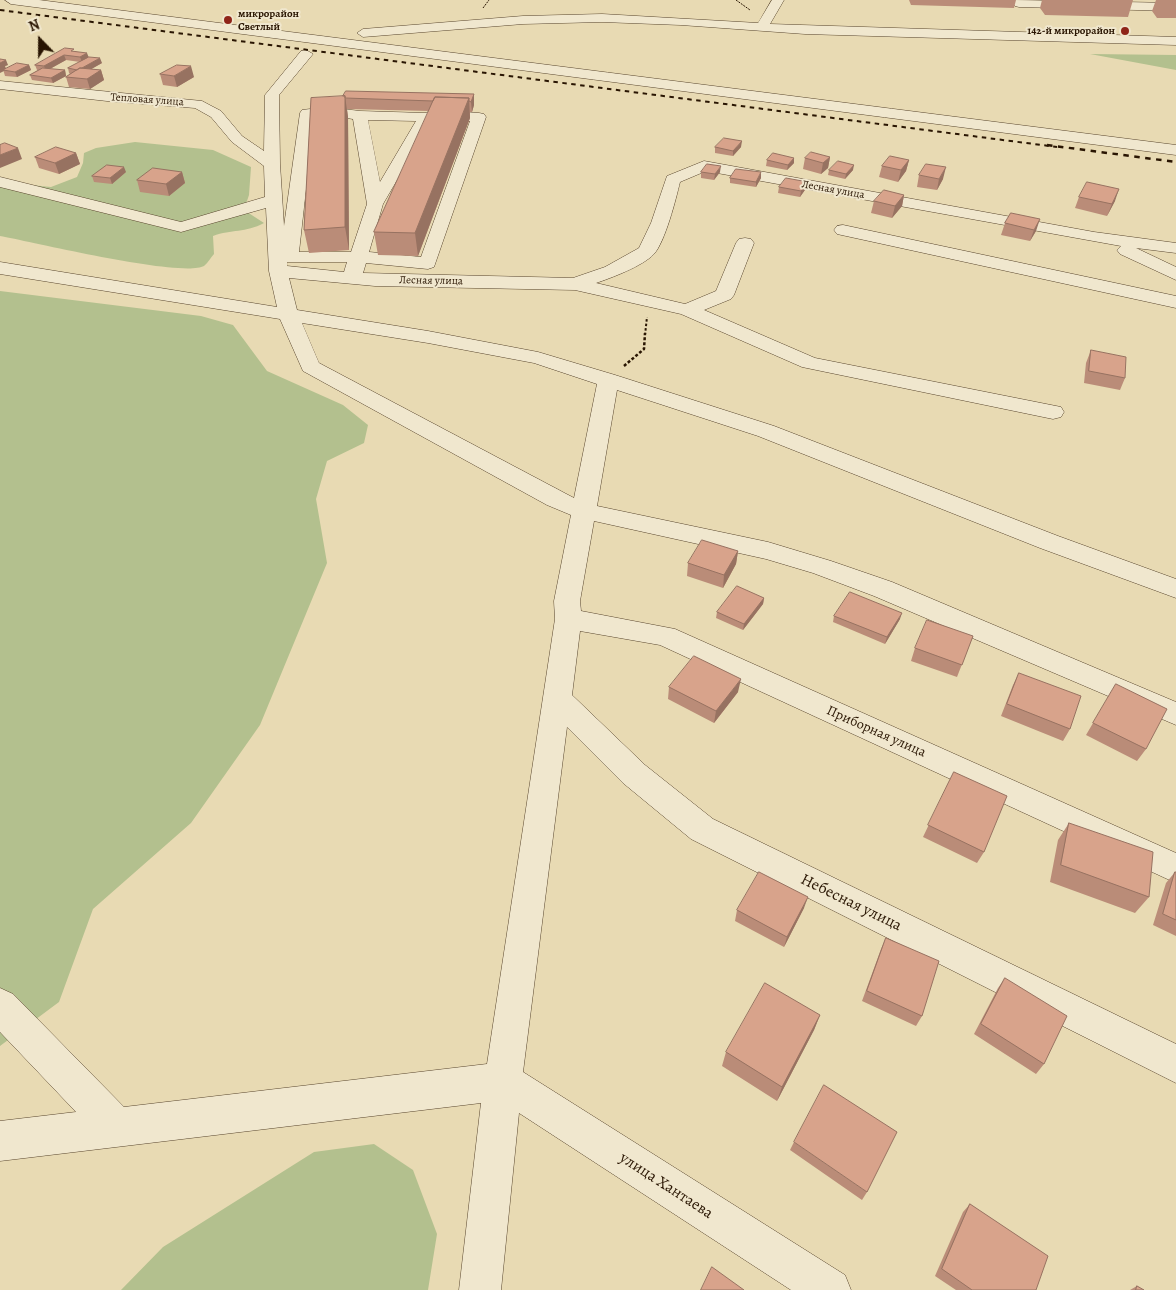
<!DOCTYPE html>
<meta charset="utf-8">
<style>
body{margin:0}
#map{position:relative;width:1176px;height:1290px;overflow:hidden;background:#e8dab3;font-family:Alegreya,serif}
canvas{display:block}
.north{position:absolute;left:15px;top:15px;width:50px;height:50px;-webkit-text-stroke:4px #f0e7ce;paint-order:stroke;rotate:338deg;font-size:14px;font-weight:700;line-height:20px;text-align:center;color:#291502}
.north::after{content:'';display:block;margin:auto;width:18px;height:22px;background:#291502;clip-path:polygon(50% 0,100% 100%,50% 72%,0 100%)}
</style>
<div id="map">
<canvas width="1176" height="1290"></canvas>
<div class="north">N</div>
</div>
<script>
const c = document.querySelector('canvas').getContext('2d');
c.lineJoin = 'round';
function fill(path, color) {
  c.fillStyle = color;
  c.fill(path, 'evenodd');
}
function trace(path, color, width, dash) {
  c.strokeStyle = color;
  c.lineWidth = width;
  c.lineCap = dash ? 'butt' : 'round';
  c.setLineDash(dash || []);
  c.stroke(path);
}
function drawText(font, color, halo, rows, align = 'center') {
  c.font = font + ' Alegreya,serif';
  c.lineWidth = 4;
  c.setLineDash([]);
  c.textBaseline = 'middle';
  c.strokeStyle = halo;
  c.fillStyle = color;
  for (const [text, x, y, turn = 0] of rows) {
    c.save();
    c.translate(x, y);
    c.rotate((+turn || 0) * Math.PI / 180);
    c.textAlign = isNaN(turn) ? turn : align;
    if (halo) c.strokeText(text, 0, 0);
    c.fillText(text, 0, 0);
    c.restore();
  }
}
fill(new Path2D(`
 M1090,54L1176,55V70Z
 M135,142L213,150L251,167L249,195L244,210L264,223C245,233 232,229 213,236L214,254C211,257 208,263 204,266C182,278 33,242 0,236V182L51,187L77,177L83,163L84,153L96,148Z
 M0,291L201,316L233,325L267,371L343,405L368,425L364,443L327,461L316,499L327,563L260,725L191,823L93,909L59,1002L0,1046Z
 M374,1144L413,1170L437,1234L428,1290H121L163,1247L314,1152Z`), '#b3c08e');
const minor = new Path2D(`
 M5,0H39L1176,145V155L11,4Z
 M772,0H784L770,24L1176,37V45L805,34L681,25L602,22L523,24L363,37L357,33L363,29L523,16L602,14L758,23Z
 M1015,0L1176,3V11L1019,7L1015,6L1013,3Z
 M306,50L313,54L279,95L280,164L284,226L300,113L302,110L327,107L360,111L425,113L436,110L479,113L484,114L486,117L434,267L428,269L366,263L363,273L573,278L605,267L639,248L651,223L667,176L704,161L1094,232L1176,243V253L1136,248L1176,267V280L1120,254L1117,250L1121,246L706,171L680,182C676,199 665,242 654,254C643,266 611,278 596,283L685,304L716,291L736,243L739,239L745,238L751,239L754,243L734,295L731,299L704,310L815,358L1061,407L1064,412L1061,417L1053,419L802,367L681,314L575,290L375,286L289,278L297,310L428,331L538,352L615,375L774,426L1058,536L1176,579V598L1040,548L758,436L617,390L597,506L768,542L831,561L892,582L1176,702V725L874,596L813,573L766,559L594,521L580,601L581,611L675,629L1176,853V883L660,645L580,631L572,695L645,765L713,819L1176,1044V1083L691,839L623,783L567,727L523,1072L845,1275L851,1290H791L519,1113L501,1290H459L481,1103L0,1161V1121L76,1112L0,1032V988L13,994L124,1107L487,1064L555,619L554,601L571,515L547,505L303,371L280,319L0,274V262L277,307L269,271L266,208L181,232L0,187V177L181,222L265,197L264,166L232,142L211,117L195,108L107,101L0,89V81L202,101L221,111L242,136L264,151L265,95L301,51ZM327,115L353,119L367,204L351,252H299L314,117ZM437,119L470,121L421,257L369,252L383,204L432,120ZM368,120L416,121L380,182ZM287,262H347L344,272L287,266ZM302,323L428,343L534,363L597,384L574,498L319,363Z
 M843,225L1176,296V308L837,234L834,230L837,226Z`);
trace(minor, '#59462e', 1);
trace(new Path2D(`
 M736,0L750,10
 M483,8L489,0`), '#291502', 1, [2, 1]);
trace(new Path2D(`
 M645,335L647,317`), '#291502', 2, [2.5, 2]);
trace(new Path2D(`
 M624,366L644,349L645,333`), '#291502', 2.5, [3, 2]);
fill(minor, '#f0e7ce');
trace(new Path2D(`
 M0,10L1057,147`), '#291502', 2, [4.5, 4.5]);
trace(new Path2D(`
 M1047,145L1176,162`), '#291502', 2.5, [5.5, 5.5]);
fill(new Path2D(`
 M909,0H1016L1014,8L911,5Z
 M1042,0H1133L1128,17L1045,15L1040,8Z
 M1156,0H1176V18H1157L1152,11Z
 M75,51L102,63L91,69L101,70L104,80L90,89L69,87L66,77L70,74L69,73L68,68L80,62L66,60L50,69L65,70L66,76L53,83L32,80L30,75L38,70H37L35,65Z
 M0,59L8,65L5,66L6,69L29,65L31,70L17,77L5,76Z
 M160,74L194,77L177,87L163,85Z
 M474,94V105L472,112H470V118L418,256L378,255L374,232L429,111L347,109L348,117L349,250L309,253L304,230L311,98Z
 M715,147H741L733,156L715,153Z
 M76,153L80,164L59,174L39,168L35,157Z
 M830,157L828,168L821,174L803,169L805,158Z
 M794,158V163L787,170L766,166L767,160Z
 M909,160L906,171L898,182L879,177L882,166Z
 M829,170H853L845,179L828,175Z
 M126,172L112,184L94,182L92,176Z
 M182,172L185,183L169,196L140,192L137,180Z
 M701,172H720L714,180L701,178Z
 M919,175L943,179L937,190L917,187Z
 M730,178H761L756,187L730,183Z
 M779,187H807L800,197L778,193Z
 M904,195L902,206L892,218L871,213L874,201Z
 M1079,197L1115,201L1107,216L1075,208Z
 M1011,213L1036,231L1030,241L1001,235L1005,223Z
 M1091,350L1125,378L1120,390L1084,383L1086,363Z
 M738,551L736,564L723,588L687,576L688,563Z
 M764,598L763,604L743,630L716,618L717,612Z
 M834,616L900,619L885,644L833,622Z
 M973,636L957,677L911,661L915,648Z
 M1019,673L1070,729L1063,741L1001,716L1013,685Z
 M1116,684L1146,749L1137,761L1086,735Z
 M669,687L738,692L714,723L668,699Z
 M954,772L984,852L977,863L923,837Z
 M1069,823L1149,897L1135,913L1050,882L1058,840Z
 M1175,872H1176V936L1153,925L1166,883Z
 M804,908L784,947L735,921L737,910Z
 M886,938L922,1016L916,1026L862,1001L881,949Z
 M1005,978L1044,1064L1036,1074L974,1034L998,988Z
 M820,1015L814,1030L777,1101L722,1066L726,1052Z
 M794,1142L867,1192L862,1200L790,1150Z
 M970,1204L1036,1290H956L935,1276L963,1212Z
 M1137,1286L1144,1290H1130Z`), '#ba8c78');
fill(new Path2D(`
 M87,53L89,58L82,62L80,57Z
 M64,55L66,60L46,71L44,66Z
 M100,58L102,63L81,75L79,70Z
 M6,60L8,65L5,66L6,70L0,73V63Z
 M29,65L31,70L17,77L15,72Z
 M191,66L194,77L177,87L174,76Z
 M65,70L66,76L53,83L51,78Z
 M101,70L104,80L90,89L87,79Z
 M474,94V105L472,112L471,102Z
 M345,96L348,117L349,250L345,227Z
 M469,98L470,118L418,256L415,233Z
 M742,141L741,147L733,156V151Z
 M18,148L22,159L0,168V155Z
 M76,153L80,164L59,174L55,163Z
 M830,157L828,168L821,174L823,163Z
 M794,158V163L787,170L788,165Z
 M909,160L906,171L898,182L901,170Z
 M854,165L853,170L845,179L846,174Z
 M721,166L720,172L714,180L715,174Z
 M124,167L126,172L112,184L110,178Z
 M946,167L943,179L937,190L939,179Z
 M182,172L185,183L169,196L166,184Z
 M761,172V178L756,187V182Z
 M808,182L807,187L800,197L801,191Z
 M1119,189L1115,201L1107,216L1112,204Z
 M904,195L902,206L892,218L895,206Z
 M1040,219L1036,231L1030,241L1034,230Z
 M738,551L736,564L723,588L724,575Z
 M764,598L763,604L743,630L744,624Z
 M902,613L900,619L885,644L887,637Z
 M741,679L738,692L714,723L716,711Z
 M808,897L804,908L784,947L787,937Z
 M820,1015L814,1030L777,1101L782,1087Z`), '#977261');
const building = new Path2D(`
 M65,48L74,49L71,51L87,53L80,57L64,55L44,66L35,65Z
 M89,57L100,58L82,68H80L77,70L68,68Z
 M0,59L6,60L0,63Z
 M17,63L29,65L15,72L3,70Z
 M177,65L191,66L174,76L160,74Z
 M43,68L65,70L51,78L30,75Z
 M80,68L101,70L87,79L66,77Z
 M346,91L474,94L471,102L469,101V98L435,97L433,101L345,98V96H343Z
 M345,96V227L304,230L311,98Z
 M435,97L469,98L415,233L374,232Z
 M724,138L742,141L733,151L715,147Z
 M5,143L18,148L0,155V145Z
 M56,147L76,153L55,163L35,157Z
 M811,152L830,157L823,163L805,158Z
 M773,153L794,158L788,165L767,160Z
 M890,156L909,160L901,170L882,166Z
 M838,161L854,165L846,174L829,170Z
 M707,164L721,166L715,174L701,172Z
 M926,164L946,167L939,179L919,175Z
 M107,165L124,167L110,178L92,176Z
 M153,168L182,172L166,184L137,180Z
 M736,169L761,172L756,182L730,178Z
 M786,178L808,182L801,191L779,187Z
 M1087,182L1119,189L1112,204L1079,197Z
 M884,190L904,195L895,206L874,201Z
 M1011,213L1040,219L1034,230L1005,223Z
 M1091,350L1126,357L1125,378L1089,371Z
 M702,540L738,551L724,575L688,563Z
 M737,586L764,598L744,624L717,612Z
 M850,592L902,613L887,637L834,616Z
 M927,620L973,636L962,665L915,648Z
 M694,656L741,679L716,711L669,687Z
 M1019,673L1081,696L1070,729L1007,704Z
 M1116,684L1167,709L1146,749L1093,723Z
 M954,772L1007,796L984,852L928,825Z
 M1069,823L1153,852L1149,897L1061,865Z
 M759,872L808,897L787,937L737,910Z
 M1175,872H1176V920L1163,914Z
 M886,938L939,961L922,1016L867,991Z
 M1005,978L1067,1016L1044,1064L981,1024Z
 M765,983L820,1015L782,1087L726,1052Z
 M824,1085L897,1132L867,1192L794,1142Z
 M970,1204L1048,1256L1036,1290H972L942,1269Z
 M712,1267L744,1290H701Z
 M1137,1286L1144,1290H1136Z`);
fill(building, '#d8a38b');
trace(building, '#977261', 1);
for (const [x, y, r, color] of [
 [228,20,5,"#8f2418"],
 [1125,31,5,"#8f2418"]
]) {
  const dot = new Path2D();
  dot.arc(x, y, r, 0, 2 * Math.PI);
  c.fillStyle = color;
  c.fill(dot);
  trace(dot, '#f0e7ce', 2);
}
drawText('bold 11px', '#291502', '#f0e7ce', [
 ["микрорайон",238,14],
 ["Светлый",238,27],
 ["142-й микрорайон",1115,31,"right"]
], 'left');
drawText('11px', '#291502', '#f0e7ce', [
 ["Тепловая улица",147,100,4],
 ["Лесная улица",833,190,10],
 ["Лесная улица",431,281,1]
]);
drawText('14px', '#291502', '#f0e7ce', [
 ["Приборная улица",876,732,24]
]);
drawText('16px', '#291502', '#f0e7ce', [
 ["Небесная улица",851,903,26],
 ["улица Хантаева",666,1186,33]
]);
</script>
